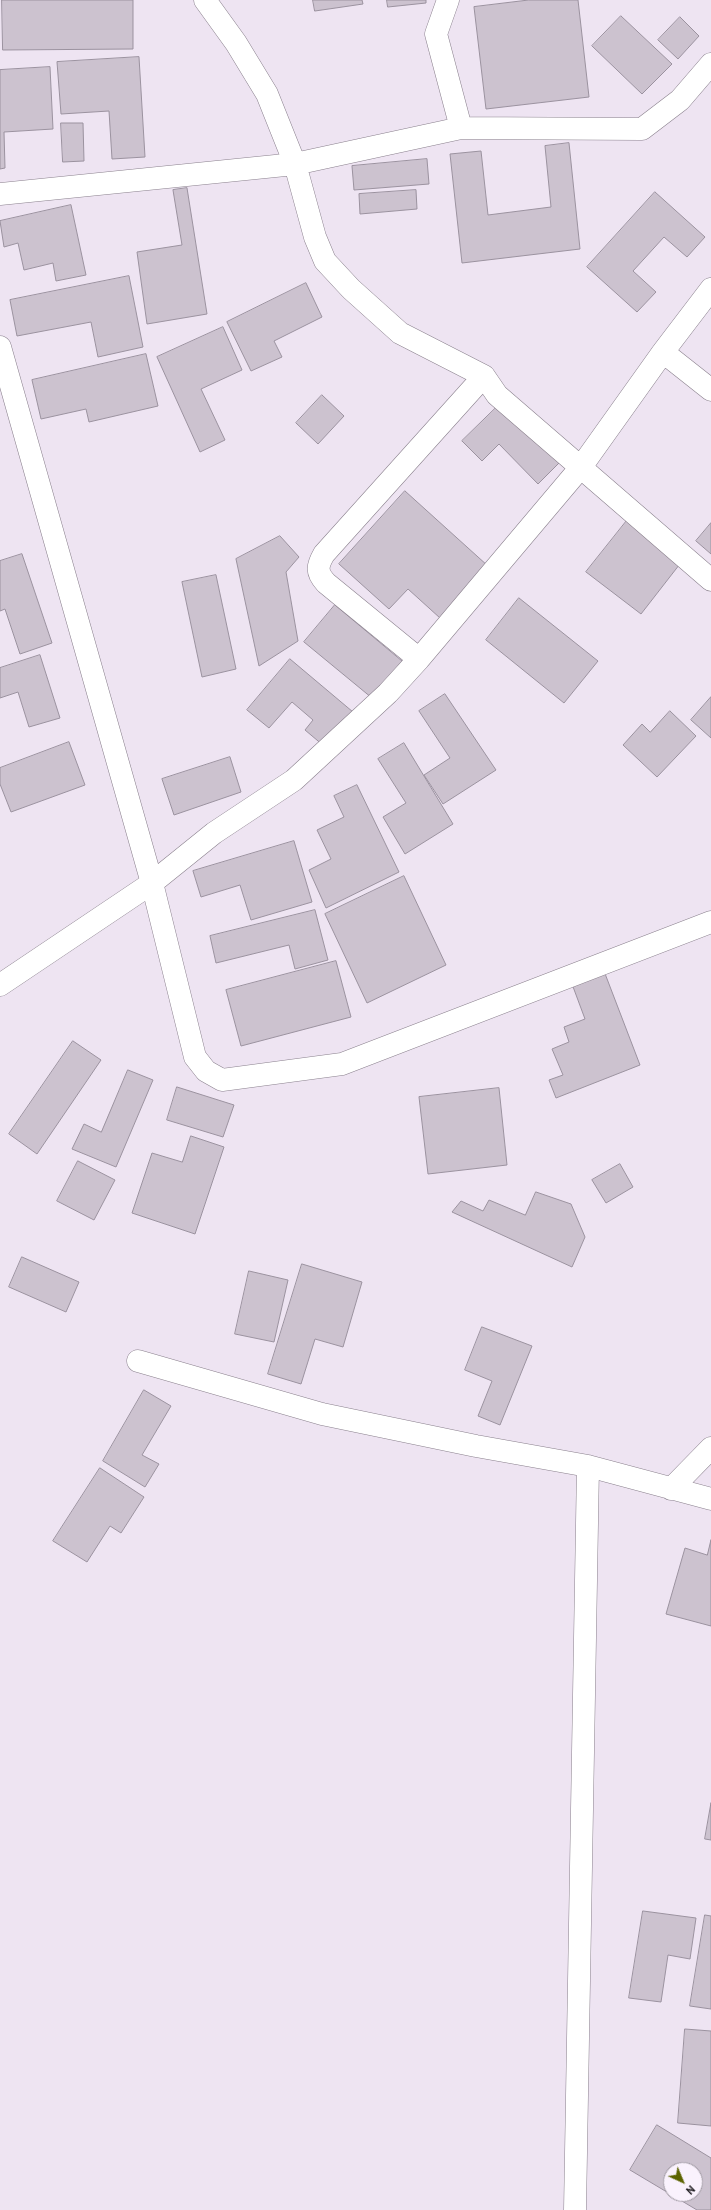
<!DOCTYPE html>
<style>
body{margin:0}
#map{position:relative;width:711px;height:2210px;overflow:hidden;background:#eee4f2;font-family:"PT Sans",sans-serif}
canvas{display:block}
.north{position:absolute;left:663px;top:2162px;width:40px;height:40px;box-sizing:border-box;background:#faf2fd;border:1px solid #a09aa3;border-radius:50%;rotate:136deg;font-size:11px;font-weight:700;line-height:16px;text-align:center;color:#1a171b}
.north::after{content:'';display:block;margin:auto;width:14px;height:18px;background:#5c6300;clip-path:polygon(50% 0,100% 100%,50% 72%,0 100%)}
</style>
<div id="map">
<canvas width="711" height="2210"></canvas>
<div class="north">N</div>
</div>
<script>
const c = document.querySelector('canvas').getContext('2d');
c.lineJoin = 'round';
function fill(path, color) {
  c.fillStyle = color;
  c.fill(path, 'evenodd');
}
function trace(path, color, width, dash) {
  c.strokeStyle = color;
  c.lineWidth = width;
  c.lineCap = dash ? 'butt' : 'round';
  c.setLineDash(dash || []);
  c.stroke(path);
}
const building = new Path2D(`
 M2,0H133V49L3,50Z
 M313,0H362L363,4L315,11Z
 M387,0H426V3L388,7Z
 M529,0H578L589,97L486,109L474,7Z
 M621,16L672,64L642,94L592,46Z
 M680,17L699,36L678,59L658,40Z
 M139,57L145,157L112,159L109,111L61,114L57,62Z
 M50,67L53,129L4,132L5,168L0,169V70Z
 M61,123H83L84,161L63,162Z
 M569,143L580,249L462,263L450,154L481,151L488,215L551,207L545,146Z
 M427,159L429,184L354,190L352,166Z
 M187,188L207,314L147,324L137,252L182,245L173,190Z
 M416,190L417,209L360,214L359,194Z
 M655,192L705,237L687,257L664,237L633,271L656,292L637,312L587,267Z
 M71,205L86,275L56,281L53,263L24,270L18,243L4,247L0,221Z
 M129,276L143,347L98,357L91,322L17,336L10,300Z
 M306,283L322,317L274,341L282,357L251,371L227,322Z
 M223,327L242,370L201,389L225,440L200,452L157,357Z
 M146,354L158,406L89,422L86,409L41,419L32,380Z
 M322,395L344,416L318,444L296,423Z
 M503,401L561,461L538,484L499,444L482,461L462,441Z
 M405,491L488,566L440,618L408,589L389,609L339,564Z
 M629,518L683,560L641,614L586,572Z
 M711,523V554L696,541Z
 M280,536L299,557L286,572L298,641L259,666L236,559Z
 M22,554L52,643L20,654L5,609L0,611V561Z
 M216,575L236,669L202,677L182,582Z
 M519,598L598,661L564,703L486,640Z
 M335,605L402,661L372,698L304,642Z
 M40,655L60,718L29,727L18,692L0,698V668Z
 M290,659L353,712L324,746L305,730L313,720L292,702L269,728L247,710Z
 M445,694L496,770L443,804L424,775L450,758L419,711Z
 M711,697V738L691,720Z
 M670,711L696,736L657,777L623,745L642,724L650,732Z
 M69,742L85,785L11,812L0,784V768Z
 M404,743L453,824L405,854L383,817L406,803L378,759Z
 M230,757L241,792L174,815L162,779Z
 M357,785L399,872L326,908L309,870L331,859L317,830L344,817L334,796Z
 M294,841L312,902L251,920L240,885L201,897L193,871Z
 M404,876L446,965L367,1003L325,914Z
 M315,910L328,960L295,969L289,945L216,963L210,936Z
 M336,961L351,1017L241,1046L226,990Z
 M604,971L640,1065L556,1098L549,1080L563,1075L552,1049L569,1042L564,1027L585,1019L572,984Z
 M73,1041L101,1060L37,1154L9,1134Z
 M128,1070L153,1080L116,1167L72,1149L84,1124L101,1132Z
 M177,1087L234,1105L223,1137L167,1120Z
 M499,1088L507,1165L428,1174L419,1097Z
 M191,1136L224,1147L195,1234L132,1213L152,1153L182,1162Z
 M78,1161L115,1180L94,1220L57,1201Z
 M620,1164L633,1187L606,1203L592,1180Z
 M536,1192L571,1204L585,1237L572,1267L452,1212L461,1201L483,1211L489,1200L525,1215Z
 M22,1257L79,1282L66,1312L9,1287Z
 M302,1264L362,1282L343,1347L315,1339L301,1384L268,1374Z
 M249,1271L288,1280L274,1342L235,1334Z
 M482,1327L532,1346L500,1425L478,1416L492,1381L465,1370Z
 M144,1390L171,1406L142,1455L159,1464L145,1487L103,1461Z
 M100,1468L144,1497L121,1533L110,1526L87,1562L53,1541Z
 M711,1540V1626L666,1614L685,1548L707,1555Z
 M711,1803V1840L705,1839Z
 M643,1911L696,1918L690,1959L668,1955L661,2002L629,1998Z
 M705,1915L711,1916V2009L690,2006Z
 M685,2029L711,2031V2126L678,2123Z
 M657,2125L711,2158V2210H697L630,2170ZM671,2170H695V2194H671Z`);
fill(building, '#ccc2cf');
trace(building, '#9b929f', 1);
const minor = new Path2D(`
 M205,0L236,43L267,94L295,164L315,237L325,261L351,289L400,333L484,376L497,395L711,580
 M448,0L436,34L461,128
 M0,194L295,164L461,128L642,129L680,100L711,64
 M0,347L152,883L195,1057L206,1071L222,1080L342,1064L711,922
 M663,352L711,390
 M419,659L326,583C316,572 317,566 324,554L484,376
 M0,985L152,883L214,833L294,780L388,693L419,659L581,467L663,352L711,289
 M138,1361L322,1414L476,1446L588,1466L711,1499
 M671,1489L711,1448
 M575,2210L588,1466`);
trace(minor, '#8a808d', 23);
trace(minor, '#fff', 22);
</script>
